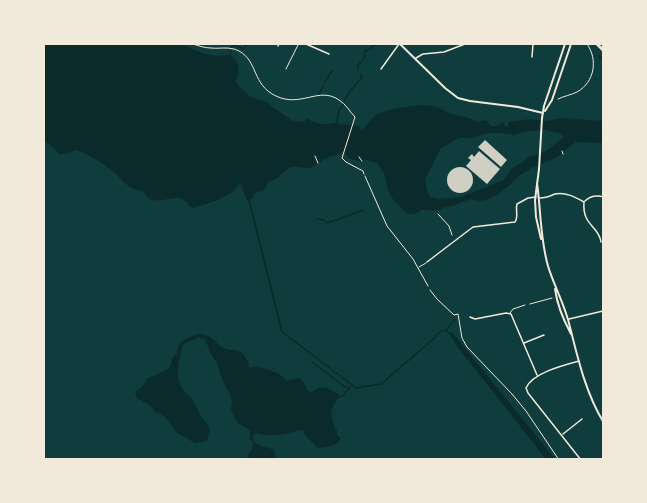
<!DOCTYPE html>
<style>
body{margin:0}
#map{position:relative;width:647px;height:503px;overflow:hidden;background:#0f3d3e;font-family:"Open Sans",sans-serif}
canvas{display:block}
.frame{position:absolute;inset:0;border:45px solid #f1e9da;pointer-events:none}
</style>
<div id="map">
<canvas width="647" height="503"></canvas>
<div class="frame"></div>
</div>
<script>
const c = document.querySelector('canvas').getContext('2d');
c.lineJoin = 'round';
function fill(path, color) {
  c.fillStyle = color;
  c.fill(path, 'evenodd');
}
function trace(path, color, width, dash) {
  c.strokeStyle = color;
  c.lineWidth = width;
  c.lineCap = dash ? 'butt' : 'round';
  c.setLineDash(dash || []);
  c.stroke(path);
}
fill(new Path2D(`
 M44,44H181L205,54L218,56L230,55C240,61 241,72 235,82L249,96L266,102L294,122L305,121L306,118C315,124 327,126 337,122L339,124C346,125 353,124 360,127L361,130C367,126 369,122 374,117C381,109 422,103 433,106C441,108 447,113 455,115C464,118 469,116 477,122L486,120L491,126H498L503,122L506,127L508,126V122L530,119L547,121L561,118L604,121L603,143L576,142L564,151L558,157L533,167L520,175L510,185L498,194L486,200L479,201L470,199L456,205L445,207L441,210H422L415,214L406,213L394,201L388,190L384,173L377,163L367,160L359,161L354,160L349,158L345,153C339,154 326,157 322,161C317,163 314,167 309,168C302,169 295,165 289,168C281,173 278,180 269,182L264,190L255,193L253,198L247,201L241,185L239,184C232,197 207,204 193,208L189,206C181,189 162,205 150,199C146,196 147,196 143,192C139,189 134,190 130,187C125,184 120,178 116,174C104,164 89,154 75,150L65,154H59L49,144L44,142ZM547,130L562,134L564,137L546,151L528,158L511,169L504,180L461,197L439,199L430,197L427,191L425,179L441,148L459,138H473C485,131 498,133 511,134L513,136C523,130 536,131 547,130Z
 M451,331L555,459H546L460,350L450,336Z
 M197,334C214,333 215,346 227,349C233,351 239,349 244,355C247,359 249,364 249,368C256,365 258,367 265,369C276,372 278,372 287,381L298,378L302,380L308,391L312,392C324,383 327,389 339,394C338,403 334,402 332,409C330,415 333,425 337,430L336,434L341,438C337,446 327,447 318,448L304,434V430C298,429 295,432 290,433C277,436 266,436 254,433L253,437L254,442C259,446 267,447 274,450L276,459H252L247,457V455L252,450L253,445L252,441L250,438V431L238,423L231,410L232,400L230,395L222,379L217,363L210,352L205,339L199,337L184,344L182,347C180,358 175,373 180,384C182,390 188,394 192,399C197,405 198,413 203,419C206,423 207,422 209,427C210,431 208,436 207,441L195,443L177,433L166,418L161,414L154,411L151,406L137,398L135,392L141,388L147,379L168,369L171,365V359L177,353L179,344L182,341Z`), '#0a2a2b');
trace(new Path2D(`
 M231,47L235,45L243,49L247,45
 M230,55L231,51
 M599,56L604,61
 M358,69V65L364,59L365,51L370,49L374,45L392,44
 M324,83L332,71
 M319,94L323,86
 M337,122L339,109L342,108C345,94 354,88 362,77L361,74
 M249,200L282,332L356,388L381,384L431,341L441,331L446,330L451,334
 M317,219L324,220L327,223L364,210
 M452,323L455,320
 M446,330L451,324
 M312,362L348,389
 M339,397L344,395L351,386`), '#0a2a2b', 1.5);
fill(new Path2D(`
 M485,140L507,160L501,167L478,147Z
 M479,151L500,169L487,184L466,166L471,160L468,158L472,154L474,157Z
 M447 180a13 13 0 1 1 26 0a13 13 0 1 1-26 0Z`), '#cfcfc3');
trace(new Path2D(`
 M193,44C199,46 205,48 211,48C221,49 229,46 239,51C258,61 252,85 276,96C301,108 319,86 339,100C346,104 350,112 355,117L342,158L346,162L363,171L364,174
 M286,69L298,45
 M558,99C564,96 571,95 577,92C595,82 598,59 587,44
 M562,151L563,154
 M315,156L318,163
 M359,157L362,161
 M438,214L449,226L452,235
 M430,290L437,299L454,315L458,314L462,338L467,347L512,394L526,411L559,460
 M530,304L552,298`), '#f1e9da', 1);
trace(new Path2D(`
 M365,176L387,226L413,259L428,286
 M419,267L426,263
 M510,313L513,309L525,305`), '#f1e9da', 1);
trace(new Path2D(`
 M306,44L329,54
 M278,46L279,44
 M532,57L533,44
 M416,58L423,54L444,52L465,44
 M381,69L399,44
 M540,198C546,198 550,196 555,194C566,192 575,197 584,202C582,226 599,226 601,242
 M585,201C590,196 596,195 604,197
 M603,261H604
 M427,262L473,227L515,222C519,216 515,210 517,204L528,198L536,197
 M470,317L475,319L506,313L511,314L537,375
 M569,319L603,311
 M524,343L544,335
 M579,361C564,365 532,373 526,388L528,393L581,460
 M563,434L582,419`), '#f1e9da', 1.5);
trace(new Path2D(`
 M400,44L445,88L458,98L470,101L518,107L543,113
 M545,111L552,100L571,44
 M537,183C541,211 540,238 548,266C554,286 565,305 570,327C578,359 586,394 604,423
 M541,239L536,217L535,200L539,169L542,118L544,106L565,44
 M555,289C557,304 564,321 571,334`), '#f1e9da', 2);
trace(new Path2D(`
 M597,44L604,51`), '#f1e9da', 3);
</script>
